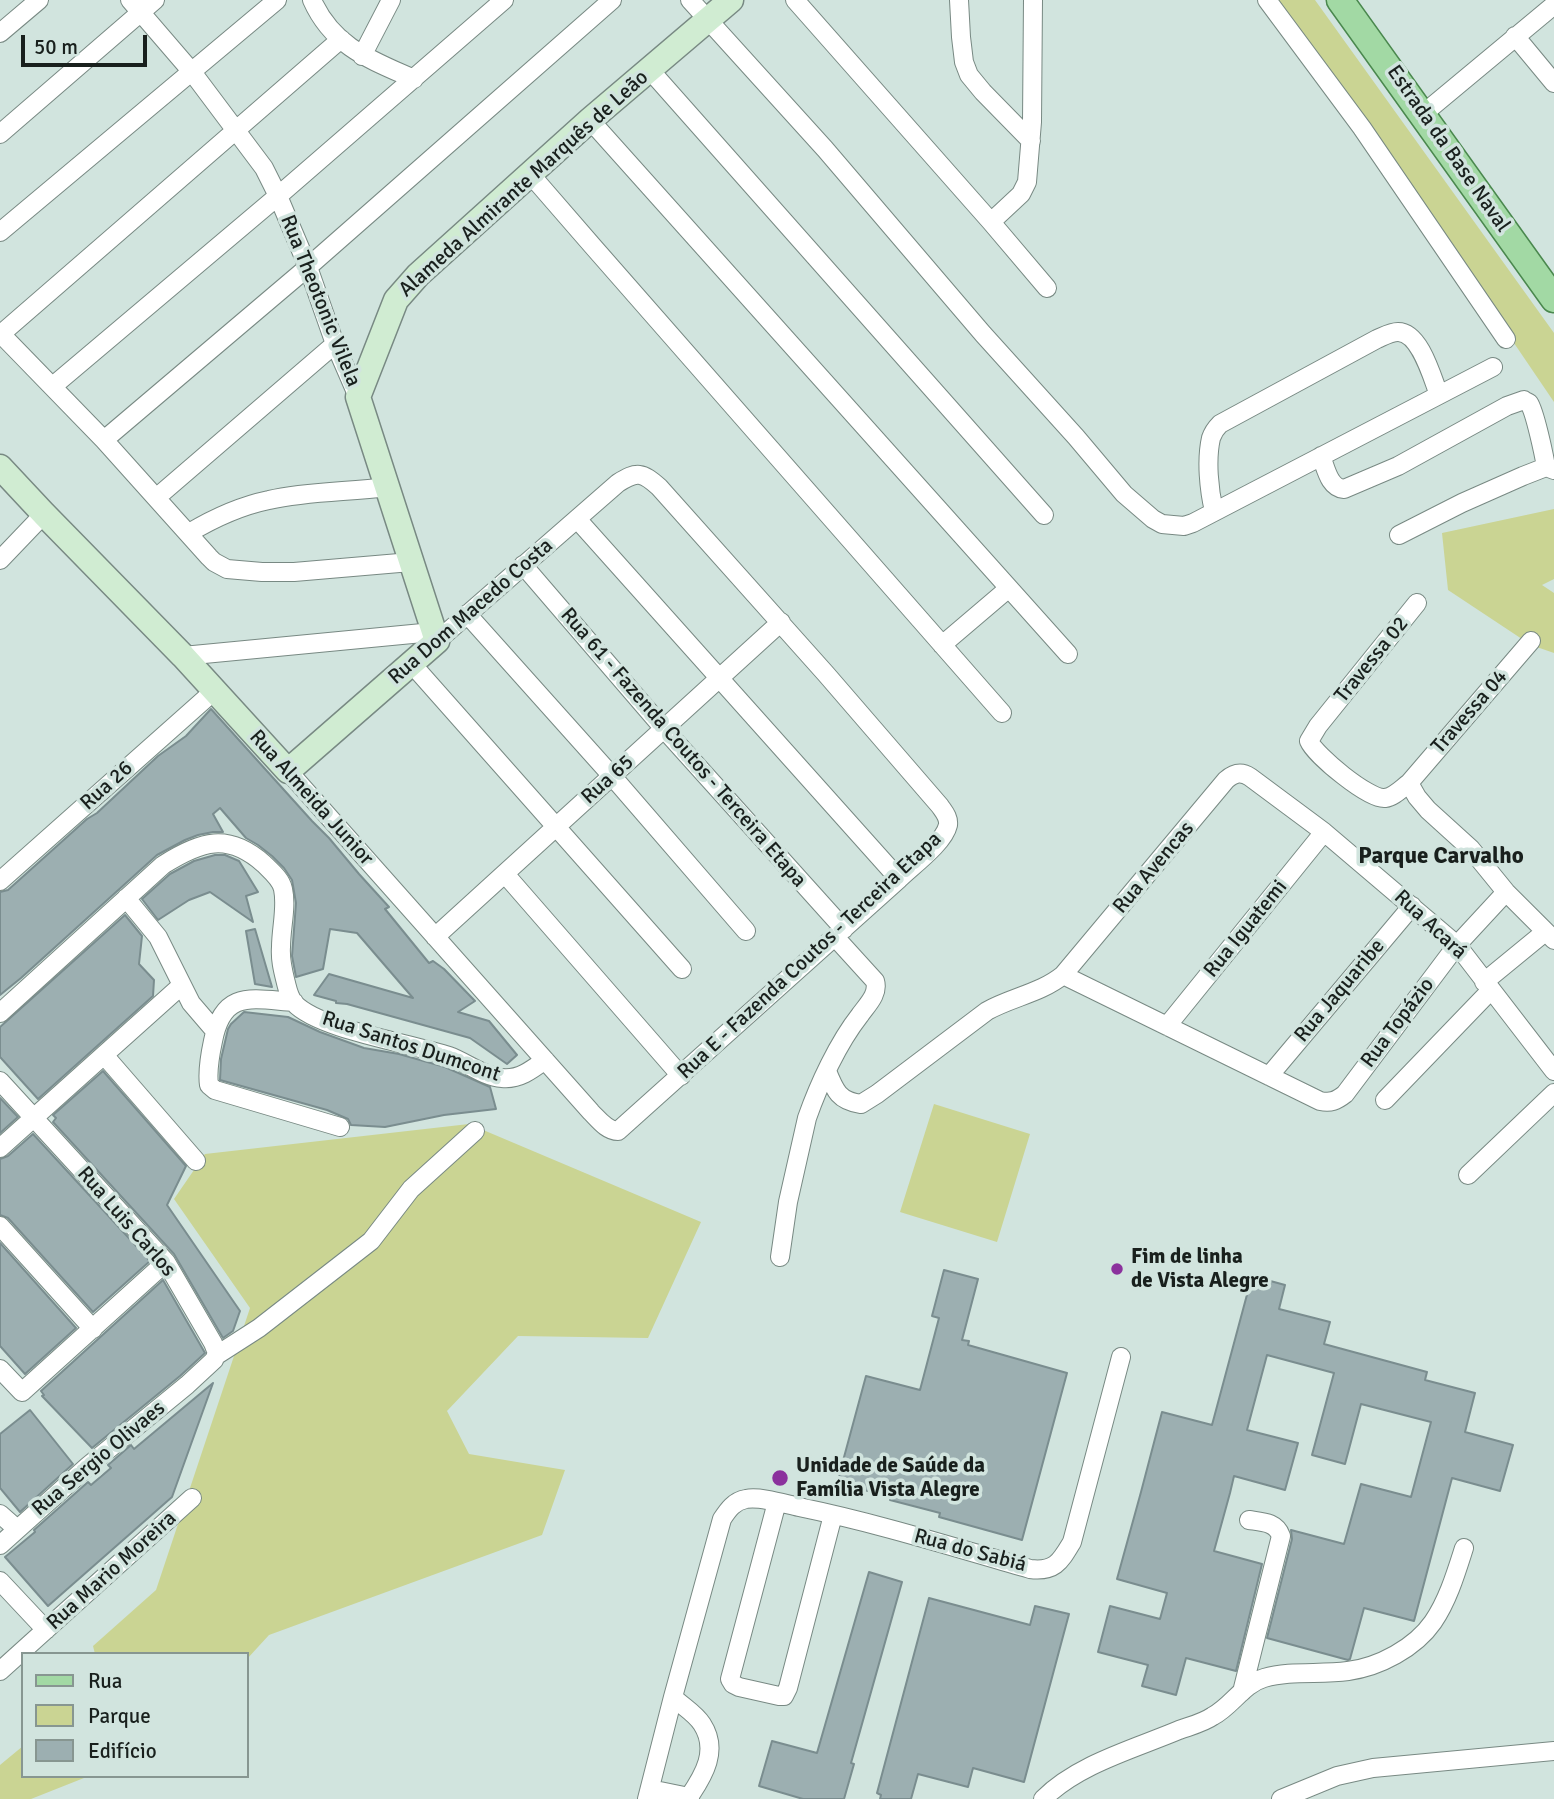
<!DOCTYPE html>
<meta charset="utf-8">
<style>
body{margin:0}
#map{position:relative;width:1554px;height:1799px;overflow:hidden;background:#d1e4de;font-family:Signika,sans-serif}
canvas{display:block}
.legend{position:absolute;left:21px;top:1652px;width:228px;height:126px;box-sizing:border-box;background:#d1e4de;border:2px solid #879691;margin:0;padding:9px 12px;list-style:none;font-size:21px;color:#19201d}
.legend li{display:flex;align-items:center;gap:14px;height:35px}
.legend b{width:35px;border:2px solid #879691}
.scale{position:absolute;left:21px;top:35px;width:126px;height:32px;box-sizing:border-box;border:4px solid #19201d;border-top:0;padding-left:9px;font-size:21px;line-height:24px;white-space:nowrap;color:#19201d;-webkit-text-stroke:5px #d1e4de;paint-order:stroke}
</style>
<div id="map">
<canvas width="1554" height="1799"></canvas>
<ul class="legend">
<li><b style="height:9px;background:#a2d9a4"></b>Rua</li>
<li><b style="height:19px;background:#cad493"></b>Parque</li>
<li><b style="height:19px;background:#9cafb1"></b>Edifício</li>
</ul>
<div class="scale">50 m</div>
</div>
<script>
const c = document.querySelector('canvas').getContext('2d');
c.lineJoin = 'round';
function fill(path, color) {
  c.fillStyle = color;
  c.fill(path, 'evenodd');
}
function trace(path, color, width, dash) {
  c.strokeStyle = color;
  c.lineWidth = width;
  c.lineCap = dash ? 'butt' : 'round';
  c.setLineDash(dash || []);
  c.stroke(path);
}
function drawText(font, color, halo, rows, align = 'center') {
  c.font = font + ' Signika,sans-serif';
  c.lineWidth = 7;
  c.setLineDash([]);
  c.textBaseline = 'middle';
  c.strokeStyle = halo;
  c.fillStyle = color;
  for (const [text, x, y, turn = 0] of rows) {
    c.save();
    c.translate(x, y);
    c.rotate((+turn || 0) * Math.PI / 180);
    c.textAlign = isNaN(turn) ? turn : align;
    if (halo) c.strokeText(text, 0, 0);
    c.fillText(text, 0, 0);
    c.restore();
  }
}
fill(new Path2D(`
 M1276,0H1315L1554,333V402L1478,290L1388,150Z
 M1554,509V579L1542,585L1554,593V653L1531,645L1448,590L1442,533Z
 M934,1104L1030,1134L997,1242L900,1212Z
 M469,1124L701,1222L648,1338L518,1336L447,1411L469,1454L565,1470L542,1535L269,1635L247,1659V1654H95L93,1646L156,1590L250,1308L174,1199L205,1154Z
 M23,1746V1776H89L31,1799H0V1765Z`), '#cad493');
const building = new Path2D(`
 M211,709L312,821L329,838L359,874L389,907L385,909L429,963L433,961L444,969L475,1001L458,1012L489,1021L517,1055L507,1064L470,1038L347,1004L336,1003V1001L314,995L329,974L413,998L357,933L330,929L323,969L296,977L292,956L296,903L292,880L284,868L272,856L258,845L246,838L220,808L213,814L223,832H213L198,835L185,840L157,855L21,978L0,995V892L8,890L87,819L97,813L158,756L186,736Z
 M215,855H225L239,861L258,892L246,896L253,922L210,892L189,900L158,920L142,899L170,874L194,861Z
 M125,915L142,936L139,964L154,980L153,996L38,1099L0,1057V1027Z
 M255,929L272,987L255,984L246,931Z
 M244,1012L288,1017L320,1032L364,1048L399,1054L445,1067L490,1087L496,1109L444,1115L385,1127L351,1125L348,1119L327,1110L220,1080L221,1059L228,1029L231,1024Z
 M103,1071L186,1166L167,1205L240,1311L233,1331L223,1338L174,1254L53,1122L56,1118L53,1115Z
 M0,1098L18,1117L0,1133Z
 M33,1134L150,1261L93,1312L8,1218L0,1215V1159L8,1156Z
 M0,1243L76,1328L25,1374L0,1346Z
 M944,1270L978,1279L962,1340L969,1341L968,1345L1067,1373L1022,1540L939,1517L940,1513L890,1500L891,1497L837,1483L866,1376L920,1390L939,1318L932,1316Z
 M1252,1276L1285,1285L1279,1309L1330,1322L1324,1344L1427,1372L1425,1380L1475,1393L1465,1432L1513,1445L1500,1491L1452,1478L1414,1621L1364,1608L1350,1659L1348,1660L1267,1638L1292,1539L1291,1530L1344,1544L1361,1484L1411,1497L1431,1422L1361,1404L1345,1464L1312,1455L1334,1373L1267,1355L1247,1430L1298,1443L1285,1490L1234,1476L1230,1493L1214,1551L1262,1564L1236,1671L1186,1658L1176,1695L1142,1686L1148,1665L1098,1652L1110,1606L1160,1619L1167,1593L1117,1579L1141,1492L1162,1412L1212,1425Z
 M163,1280L205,1353L180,1376L92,1448L42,1396L44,1395L41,1391Z
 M213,1383L172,1497L48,1606L5,1557L35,1532L34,1530L88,1482L91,1485L111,1468L108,1465L131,1445L134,1449Z
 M30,1410L73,1464L20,1512L0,1488V1434Z
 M869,1572L902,1582L851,1763L854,1764L844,1799H803L759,1786L772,1741L817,1753Z
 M929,1598L1030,1625L1035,1606L1069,1614L1024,1782L973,1768L968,1787L918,1774L911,1799H880L881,1795L877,1793Z`);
fill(building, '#9cafb1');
trace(building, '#7a8d8f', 2);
const street = new Path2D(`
 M130,0L192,72L264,168L278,196L308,267L335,344L358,397
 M312,0C333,47 371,60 414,79
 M690,0L825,149L983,334L1076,437L1124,494L1153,519L1162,524L1184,526L1193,523L1493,367
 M795,0L991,222L1047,288
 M959,0L961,37L964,62L969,75L983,92L1031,141
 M1267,0L1362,128L1506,339
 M0,33L39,0
 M1515,36L1554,83
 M362,56L391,0
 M649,69L1044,515
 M1423,114L1554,5
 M590,120L1068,654
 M0,134L155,0
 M531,175C687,355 844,534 1002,713
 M991,222L1021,194L1027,182L1032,122L1033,0
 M0,232L277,0
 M0,333L104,440L209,557L214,562L227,569L262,572H294L411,562
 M1,334L341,39
 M53,386L278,196L504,0
 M104,440L308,267L612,0
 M1321,456C1326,468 1329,488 1344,489L1398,466L1507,406L1524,400C1525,401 1527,402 1529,403C1535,412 1544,455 1546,467
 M156,498L335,344
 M1214,511C1209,490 1206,460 1211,438C1213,432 1216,428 1220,424L1377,339C1384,336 1391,332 1398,332C1420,332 1432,377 1439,395
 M577,519L899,879
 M189,533C214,518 240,506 269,500C307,491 348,492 387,487
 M1399,535L1462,503L1523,476L1546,467L1554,470
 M0,560L44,514
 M523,565L664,729L844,929
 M1417,603L1318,726L1309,741C1315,755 1369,800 1385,798C1394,797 1402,788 1409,783L1531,641
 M467,614L612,776L746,931
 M942,645L1009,588
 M183,656L433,632
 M411,663L682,969
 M288,771L591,1112C599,1120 607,1131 618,1131L899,879C912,866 944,843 948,825C949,817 944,812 940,806L826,674L659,487C642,472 637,471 618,483L437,641
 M1409,783L1417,797L1428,810L1471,849L1506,892L1554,940
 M505,874L681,1076
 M0,881L214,691
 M126,898L158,937L191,1003L215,1031
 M435,937L781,622
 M1063,975L1320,1101C1331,1103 1336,1101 1345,1094L1457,945L1506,892
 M1484,982L1545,932
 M294,1002C252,999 223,989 213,1041C210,1055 207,1071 209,1085L215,1090L340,1127
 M0,1013L163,865C201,841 228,832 264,864C271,871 281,879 283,889C287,907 281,928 281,947C280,960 283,971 286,983C288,991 289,997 294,1003C319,1030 411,1043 449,1056C466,1062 484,1077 502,1078C519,1080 533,1069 545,1060
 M1167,1026L1324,832
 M104,1055L196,1161
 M827,1071C835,1091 839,1101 861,1104L877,1094L987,1011C1012,997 1041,993 1063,975L1226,780C1234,773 1241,771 1250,777L1324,832L1457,945L1554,1071
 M1269,1076L1412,906
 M0,1081L166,1262L213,1343L217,1353L214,1360L187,1385L88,1466L0,1545
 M1385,1100L1491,990
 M0,1148L182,985
 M1468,1175L1554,1093
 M0,1226L93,1329
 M780,1257L788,1202L807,1118C819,1084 838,1043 860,1015C867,1005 879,994 875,981L835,937
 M217,1355L259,1328L371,1241L411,1189L475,1131
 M0,1369L22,1392L166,1262
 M777,1502L730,1679L733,1684L739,1687L779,1696H784L788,1688L833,1515
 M0,1514L17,1529
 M0,1581L46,1630
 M0,1671L192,1498
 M1242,1692L1281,1536C1276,1522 1263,1522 1249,1520
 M673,1697C682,1706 695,1713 702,1724C719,1750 704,1775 689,1797
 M650,1789L689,1797L690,1799
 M647,1799L673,1697L722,1519C728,1510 734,1501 746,1499C760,1496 785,1504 799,1507C877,1523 953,1547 1030,1569C1055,1572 1060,1562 1072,1542L1121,1357
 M1043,1799C1078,1764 1134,1749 1179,1730C1190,1726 1203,1723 1213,1716C1232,1706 1243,1684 1264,1678C1291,1670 1320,1675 1348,1671C1379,1667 1415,1648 1433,1622C1448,1600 1456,1573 1464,1548
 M1281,1799L1337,1776L1373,1768L1554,1751`);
const secondary = new Path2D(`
 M0,467L44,514L183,656L288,771L437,641L358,397L396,300L418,275L590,120L731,0`);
const primary = new Path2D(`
 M1340,0L1554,299`);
trace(street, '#788983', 20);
trace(secondary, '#788983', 27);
trace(primary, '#4a884e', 29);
trace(street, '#fff', 18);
trace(secondary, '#d0ecd2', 24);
trace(primary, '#a2d9a4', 26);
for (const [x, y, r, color] of [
 [1117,1269,7,"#8b319d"],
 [780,1478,9,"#8b319d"]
]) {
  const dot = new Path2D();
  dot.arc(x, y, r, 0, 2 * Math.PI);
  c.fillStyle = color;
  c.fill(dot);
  trace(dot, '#d1e4de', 2.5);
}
drawText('21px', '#19201d', '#d1e4de', [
 ["Estrada da Base Naval",1448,149,55],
 ["Alameda Almirante Marquês de Leão",524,184,-42],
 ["Rua Theotonic Vilela",320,301,68],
 ["Rua Dom Macedo Costa",471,612,-41],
 ["Travessa 02",1372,660,-51],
 ["Travessa 04",1470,712,-49],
 ["Rua 61 - Fazenda Coutos - Terceira Etapa",683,748,49],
 ["Rua 65",608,780,-42],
 ["Rua 26",107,786,-42],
 ["Rua Almeida Junior",311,798,48],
 ["Rua Avencas",1154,868,-50],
 ["Rua Acará",1430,925,43],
 ["Rua Iguatemi",1246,929,-51],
 ["Rua E - Fazenda Coutos - Terceira Etapa",810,956,-43],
 ["Rua Jaquaribe",1340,991,-50],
 ["Rua Topázio",1398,1023,-53],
 ["Rua Santos Dumcont",411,1047,18],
 ["Rua Luis Carlos",126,1222,49],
 ["Rua Sergio Olivaes",99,1459,-40],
 ["Rua do Sabiá",970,1551,15],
 ["Rua Mario Moreira",112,1571,-42]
]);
drawText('bold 21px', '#19201d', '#d1e4de', [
 ["Fim de linha",1131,1257],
 ["de Vista Alegre",1131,1281],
 ["Unidade de Saúde da",796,1466],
 ["Família Vista Alegre",796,1490]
], 'left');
drawText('bold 23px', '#19201d', '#d1e4de', [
 ["Parque Carvalho",1441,857]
]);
</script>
